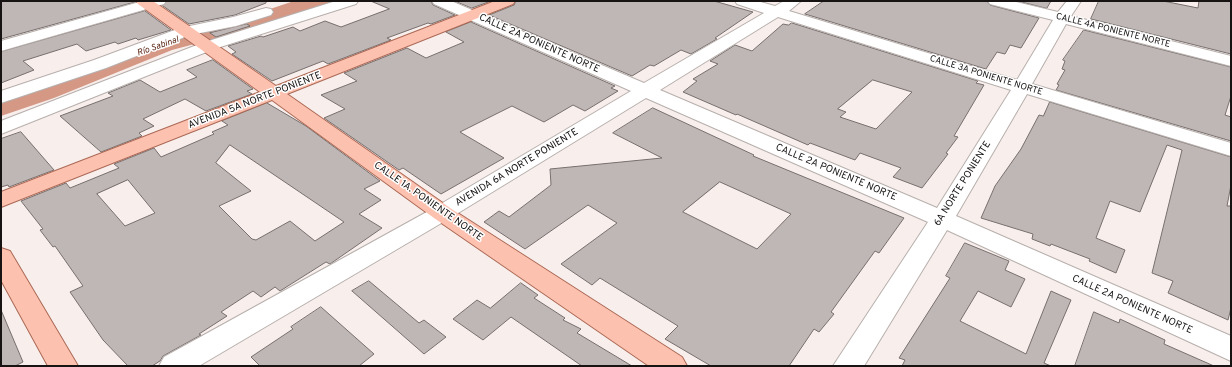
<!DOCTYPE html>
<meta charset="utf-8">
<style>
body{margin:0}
#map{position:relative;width:1232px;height:367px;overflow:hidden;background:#f8efed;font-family:Overpass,sans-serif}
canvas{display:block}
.frame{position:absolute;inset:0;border:2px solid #161312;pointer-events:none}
</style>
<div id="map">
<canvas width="1232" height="367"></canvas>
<div class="frame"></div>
</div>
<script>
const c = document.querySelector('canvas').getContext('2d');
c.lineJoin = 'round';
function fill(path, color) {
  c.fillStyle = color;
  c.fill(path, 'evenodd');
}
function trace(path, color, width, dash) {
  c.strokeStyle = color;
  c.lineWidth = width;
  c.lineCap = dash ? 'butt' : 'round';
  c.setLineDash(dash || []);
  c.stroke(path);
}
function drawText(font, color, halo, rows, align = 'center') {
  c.font = font + ' Overpass,sans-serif';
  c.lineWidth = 3;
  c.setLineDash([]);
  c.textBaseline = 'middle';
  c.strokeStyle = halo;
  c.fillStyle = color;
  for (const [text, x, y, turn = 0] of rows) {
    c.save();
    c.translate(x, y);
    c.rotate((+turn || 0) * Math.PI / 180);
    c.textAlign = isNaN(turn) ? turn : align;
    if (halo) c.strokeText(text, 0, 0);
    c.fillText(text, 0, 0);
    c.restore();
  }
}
fill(new Path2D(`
 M294,1H331L328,6L285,20L172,50L54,98L1,116V96L152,38L267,10Z`), '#d59885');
const building = new Path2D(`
 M1,1H135V2L1,39Z
 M167,1H266V3L235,15L189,24L163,6Z
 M371,1H431L433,5L455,15L431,24L428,23L387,38L391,40L328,64L323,61L272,81L232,54L236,52L228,46L261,36L263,37L293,27L300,31L325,21L341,27L389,9Z
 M455,1H491L472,8Z
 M516,1H714L753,12L715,38L717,39L691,54L681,50L654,66L650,65L632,76L489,15L514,5Z
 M824,1H987L990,5L1039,18L1021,48L1010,45L1005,54L997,52L986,69L805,14Z
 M1018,1H1051L1047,8Z
 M1099,1H1163L1198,8L1199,1H1231V54L1091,19Z
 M145,11L171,30L138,40L136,38L118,44L115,42L86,51L77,44L23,61L34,70L1,83V52Z
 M471,22L615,86L611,88L618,91L585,111L573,105L544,122L512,106L460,132L504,158L441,194L403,168L399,170L324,118L345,109L321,95L357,81L344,73L407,48L426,58L464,42L446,32Z
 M792,23L978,81L976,83L984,85L954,136L958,137L946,153L948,154L922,188L893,177L901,168L860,153L855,160L810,143L808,145L737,114L736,115L683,92L697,81L693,79L718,64L710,61L735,45L752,51L783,24L788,25ZM873,80L912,92L876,129L840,117L846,112L838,109Z
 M247,24L250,26L216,37L210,33Z
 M1084,30L1231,67V96L1225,115L1231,117V141L1056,90L1059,85L1057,84L1065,70L1062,69L1065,61L1063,60Z
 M213,60L253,89L247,91L252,94L206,111L185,99L143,119L154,126L139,133L142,136L101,152L60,116L113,96L108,93L140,80L160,92L197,77L187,70Z
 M1050,102L1231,157V185L1227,206H1231V308L1228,320L1168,293L1173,281L1152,273L1182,150L1167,145L1140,212L1110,201L1096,238L1125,250L1116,273L1089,261L1090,259L1051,244L1050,246L1032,239L1033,234L981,218L995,186L1021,149L1039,115L1043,116Z
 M267,103L306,126L380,181L364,189L381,200L359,214L382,228L330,264L326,262L280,291L275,287L261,297L253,291L221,312L227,316L199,334L201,335L163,356L160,361L152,366H128L103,340L70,292L83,286L55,246L53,247L40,230L43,229L21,201L66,183L70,188L119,168L114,164L154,148L161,157L214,134L212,132L228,125L222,121ZM230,145L310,199L344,222L315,241L290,221L256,240L252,239L219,206L251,191L216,163ZM128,180L155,213L125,226L97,194Z
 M653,108L754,155L753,156L904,218L879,253L875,251L831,312L834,314L819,332L814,329L789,366H711L665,339L678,326L600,278L592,285L561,264L617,223L588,205L525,249L484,222L499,211L509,217L551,185L550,169L662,158L613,133ZM720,182L791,214L757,249L683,212Z
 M21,132L54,170L9,187L8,185L1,187V139Z
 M965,243L1009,261L1005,270L1025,279L1011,307L978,291L960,321L1026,354L1051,291L1071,300L1044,363L1051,366H902L905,360L899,358L950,278L946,276Z
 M369,281L419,323L424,320L446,337L424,354L352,291Z
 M521,283L538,295L534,298L565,318L563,320L581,329L577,333L632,366H582L511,317L483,340L453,319L477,300L490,308Z
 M321,307L374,354L359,366H260L251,357L293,329L291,327Z
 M1,310L23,362L15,366H1Z
 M1094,312L1119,323L1120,319L1165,340L1164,344L1214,366H1075Z`);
fill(building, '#bfb7b5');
trace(building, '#766f6d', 1);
const minor = new Path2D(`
 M143,1H166L164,4L1,51V41Z
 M336,1H358L356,4L214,49L1,134V121L202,43Z
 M432,1H451L644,83L764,13L737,4L735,1H757L775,6L784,1H801L789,11L1017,80L1053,20L990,4L988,1H1012L1058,12L1067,1H1081L1071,16L1231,56V66L1066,24L1032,84L1231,143V156L1027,94L956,216L1231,336V361L947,230L864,366H833L928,222L646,98L450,218L199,366H159L164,357L434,208L631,91L434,4ZM778,17L1011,90L937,208L660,90Z
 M266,8L271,9L273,12L271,15L236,26L190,35L106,68L1,103V91L94,60L180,28L233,17Z`);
const major = new Path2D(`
 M136,1H153L276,86L495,1H515L513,4L287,94L450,208L682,357L687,366H649L434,218L272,100L1,207V192L260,92L138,4Z
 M1,248L10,251L78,366H48L1,280Z`);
trace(minor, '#b7afac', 2);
trace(major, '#ab6955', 2);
fill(minor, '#fff');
fill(major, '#fdc1af');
drawText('9px', '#161312', '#fff', [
 ["CALLE 4A PONIENTE NORTE",1113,31,14],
 ["CALLE 3A PONIENTE NORTE",986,76,17]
]);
drawText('italic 9px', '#561e0c', '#fff', [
 ["Río Sabinal",158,47,-19]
]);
drawText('10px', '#161312', '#fff', [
 ["CALLE 2A PONIENTE NORTE",539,44,24],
 ["AVENIDA 5A NORTE PONIENTE",255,101,-21],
 ["AVENIDA 6A NORTE PONIENTE",517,168,-31],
 ["CALLE 2A PONIENTE NORTE",836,173,23],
 ["6A NORTE PONIENTE",963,184,-58],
 ["CALLE 1A. PONIENTE NORTE",428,202,35],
 ["CALLE 2A PONIENTE NORTE",1132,305,24]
]);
</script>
